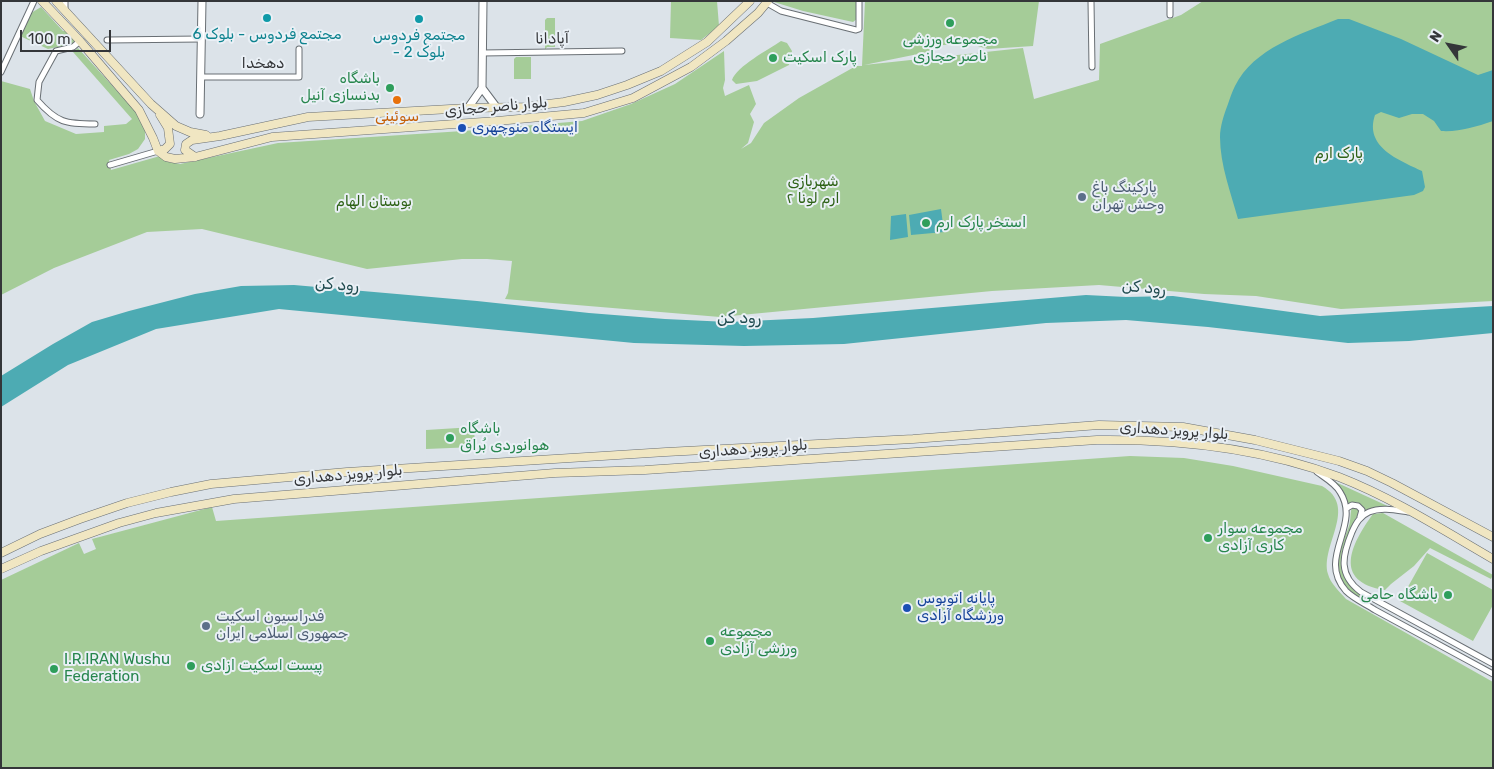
<!DOCTYPE html>
<meta charset="utf-8">
<style>
body{margin:0}
#map{position:relative;width:1494px;height:769px;overflow:hidden;background:#dce3e9;font-family:Rubik,sans-serif}
canvas{display:block}
.frame{position:absolute;inset:0;border:2px solid #343639;pointer-events:none}
.north{position:absolute;left:1424px;top:20px;width:50px;height:50px;-webkit-text-stroke:4px #eaf0f6;paint-order:stroke;rotate:303deg;font-size:14px;font-weight:700;line-height:20px;text-align:center;color:#343639}
.north::after{content:'';display:block;margin:auto;width:18px;height:22px;background:#343639;clip-path:polygon(50% 0,100% 100%,50% 72%,0 100%)}
.scale{position:absolute;left:20px;top:30px;width:91px;height:22px;box-sizing:border-box;border:2px solid #343639;border-top:0;padding-left:6px;font-size:15px;line-height:18px;white-space:nowrap;color:#343639;-webkit-text-stroke:4px #eaf0f6;paint-order:stroke}
</style>
<div id="map">
<canvas width="1494" height="769"></canvas>
<div class="frame"></div>
<div class="north">N</div>
<div class="scale">100 m</div>
</div>
<script>
const c = document.querySelector('canvas').getContext('2d');
c.lineJoin = 'round';
function fill(path, color) {
  c.fillStyle = color;
  c.fill(path, 'evenodd');
}
function trace(path, color, width, dash) {
  c.strokeStyle = color;
  c.lineWidth = width;
  c.lineCap = dash ? 'butt' : 'round';
  c.setLineDash(dash || []);
  c.stroke(path);
}
function drawText(font, color, halo, rows, align = 'center') {
  c.font = font + ' Rubik,"Noto Naskh Arabic",sans-serif';
  c.lineWidth = 4;
  c.setLineDash([]);
  c.textBaseline = 'middle';
  c.strokeStyle = halo;
  c.fillStyle = color;
  for (const [text, x, y, turn = 0] of rows) {
    c.save();
    c.translate(x, y);
    c.rotate((+turn || 0) * Math.PI / 180);
    c.textAlign = isNaN(turn) ? turn : align;
    if (halo) c.strokeText(text, 0, 0);
    c.fillText(text, 0, 0);
    c.restore();
  }
}
fill(new Path2D(`
 M671,1H717L719,26L701,40L670,38Z
 M857,1V19L853,22L803,11L774,2Z
 M865,1H1039L1033,46L988,49L971,44L943,45L928,52L864,65L1023,48L1034,99L1099,80L1100,44L1181,15L1203,1H1493V301L1341,309L1256,296L1204,294L1099,285L992,291L720,317L505,299L508,293L512,261L487,259H462L367,269L202,229L147,232L54,268L1,295V81L30,89L34,101L45,121L76,134L104,132V126L126,124L132,119L73,52L78,48L138,114L145,128V139L138,149L129,154L109,160L111,170L160,156L169,162L180,164L278,143L463,131L582,121L631,104L675,84L724,51L725,80L723,88L725,96L749,85L756,104L750,114L754,122L748,143L741,149L751,143L764,123L799,98L856,66H862Z
 M41,7L63,31H65L75,41L72,44L48,49L20,36L31,13Z
 M547,18H555V47H547L545,50V20Z
 M781,41L787,43L792,51L789,65L757,81L736,84L732,80C737,66 768,50 781,41Z
 M516,57H531V79H514V59Z
 M474,427L475,447L426,449V430Z
 M1130,456L1184,458L1233,466L1322,486C1359,507 1320,545 1328,574C1330,583 1340,592 1346,599L1493,682V768H1V580L79,543L84,554L96,549L92,539L212,507L216,521Z
 M1331,480L1392,508L1378,507L1365,511C1358,504 1360,499 1348,504L1342,491Z
 M1352,507L1359,509L1360,512C1354,520 1351,528 1347,537C1335,566 1340,582 1368,598V601C1362,600 1357,596 1351,592C1328,574 1341,548 1349,526C1351,520 1350,512 1352,507Z
 M1383,513L1493,575L1491,579L1430,548L1414,566L1391,584L1385,590C1332,582 1351,544 1373,514Z
 M1427,553L1493,590V605L1473,641L1400,601Z`), '#a5cc98');
fill(new Path2D(`
 M1338,19H1349L1401,39L1478,75L1493,70V121C1475,127 1460,132 1441,131L1434,121L1423,114H1412L1399,118L1381,112L1375,115C1364,147 1399,160 1422,171L1425,187L1423,191L1414,195L1238,219C1231,193 1220,165 1220,137C1220,127 1224,114 1228,104C1230,98 1232,92 1235,86C1254,48 1301,34 1338,19Z
 M941,209L944,232L911,235L909,215Z
 M906,214L908,237L890,240L891,216Z
 M294,285L477,301L589,313L665,319L728,322L813,318L1086,295L1126,297L1173,296L1320,316L1493,306V333L1409,341L1348,343L1208,327L1126,320L1046,323L844,344L744,346L634,343L279,309L156,329L68,365L1,407V376L53,344L92,322L129,311L195,294L241,286Z`), '#4dabb3');
const minor = new Path2D(`
 M1091,1L1092,67
 M767,3L781,11L856,30L859,29V1
 M65,11V1
 M1170,15V1
 M107,40L201,39
 M80,41L73,47L56,51L39,82L37,100C57,123 66,124 95,124
 M482,53L622,51
 M1,72L34,1
 M201,77H299V49
 M110,165L158,151
 M1317,472C1325,478 1335,483 1340,492C1362,526 1316,557 1346,591C1354,599 1366,604 1375,610L1493,674
 M1347,508L1352,505L1358,506L1362,510L1360,517
 M1408,512C1395,510 1381,507 1369,512C1360,516 1356,523 1352,532C1342,556 1338,575 1361,592L1493,664`);
const tertiary = new Path2D(`
 M482,88L483,1
 M482,88L497,108
 M468,108L482,88
 M200,114L202,1`);
const secondary = new Path2D(`
 M42,1L80,41L139,110L153,138L158,151L166,157L175,159L195,157L272,137L497,121L584,113L633,98L691,67L726,41L758,13L768,1
 M56,1L151,104L176,126L190,132L206,135
 M158,151L165,149L170,144L168,128L160,115
 M195,157L185,150L186,144L192,140L220,136L308,117L468,108L524,107L564,102L597,95L627,85L661,71L707,42L750,1
 M1,553L40,534L80,519L127,503L171,492L211,484L347,472L666,452L913,439L1099,425L1183,427L1255,440L1339,461L1367,471L1392,483L1493,537
 M1,569L41,551L119,523L156,513L234,499L555,473L645,470L1097,440C1179,439 1262,448 1339,477C1393,498 1443,530 1493,559`);
trace(minor, '#696f74', 7);
trace(tertiary, '#696f74', 9);
trace(secondary, '#696f74', 9);
trace(minor, '#fff', 5);
trace(tertiary, '#fff', 7);
trace(secondary, '#f0e6c2', 8);
for (const [x, y, r, color] of [
 [267,18,5,"#0f9aa8"],
 [419,19,5,"#0f9aa8"],
 [950,23,5,"#2e9e5b"],
 [773,58,5,"#2e9e5b"],
 [390,88,5,"#2e9e5b"],
 [397,100,5,"#e8710a"],
 [462,128,5,"#1a4fb4"],
 [1082,197,5,"#5c6f8a"],
 [926,223,5,"#2e9e5b"],
 [450,438,5,"#2e9e5b"],
 [1208,538,5,"#2e9e5b"],
 [1448,595,5,"#2e9e5b"],
 [907,608,5,"#1a4fb4"],
 [206,626,5,"#5c6f8a"],
 [710,641,5,"#2e9e5b"],
 [191,666,5,"#2e9e5b"],
 [54,669,5,"#2e9e5b"]
]) {
  const dot = new Path2D();
  dot.arc(x, y, r, 0, 2 * Math.PI);
  c.fillStyle = color;
  c.fill(dot);
  trace(dot, '#eaf0f6', 2);
}
drawText('15px', '#0d838f', '#eaf0f6', [
 ["مجتمع فردوس - بلوک 6",267,35],
 ["مجتمع فردوس",419,36],
 ["- بلوک 2",419,53]
]);
drawText('15px', '#343639', '#eaf0f6', [
 ["آپادانا",552,39,-1],
 ["دهخدا",263,64],
 ["بلوار ناصر حجازی",496,107,-5],
 ["بلوار پرویز دهداری",1174,431,4],
 ["بلوار پرویز دهداری",753,449,-4],
 ["بلوار پرویز دهداری",348,475,-5]
]);
drawText('15px', '#27864d', '#eaf0f6', [
 ["مجموعه ورزشی",950,40,"center"],
 ["ناصر حجازی",950,57,"center"],
 ["پارک اسکیت",783,58],
 ["باشگاه",380,79,"right"],
 ["بدنسازی آنیل",380,96,"right"],
 ["استخر پارک ارم",936,223],
 ["باشگاه",460,429],
 ["هوانوردی بُراق",460,446],
 ["مجموعه سوار",1218,529],
 ["کاری آزادی",1218,546],
 ["باشگاه حامی",1438,595,"right"],
 ["مجموعه",720,632],
 ["ورزشی آزادی",720,649],
 ["I.R.IRAN Wushu",64,660],
 ["Federation",64,677],
 ["پیست اسکیت ازادی",201,666]
], 'left');
drawText('15px', '#c56008', '#eaf0f6', [
 ["سوئینی",397,117]
]);
drawText('15px', '#164399', '#eaf0f6', [
 ["ایستگاه منوچهری",472,128],
 ["پایانه اتوبوس",917,599],
 ["ورزشگاه آزادی",917,616]
], 'left');
drawText('15px', '#2e6217', '#eaf0f6', [
 ["پارک ارم",1339,154],
 ["شهربازی",813,182],
 ["ارم لونا ۲",813,199],
 ["بوستان الهام",374,202]
]);
drawText('15px', '#4e5e75', '#eaf0f6', [
 ["پارکینگ باغ",1092,188],
 ["وحش تهران",1092,205],
 ["فدراسیون اسکیت",216,617],
 ["جمهوری اسلامی ایران",216,634]
], 'left');
drawText('italic 16px', '#204b4f', '#eaf0f6', [
 ["رود کن",337,285,4],
 ["رود کن",1144,288,6],
 ["رود کن",739,318]
]);
</script>
